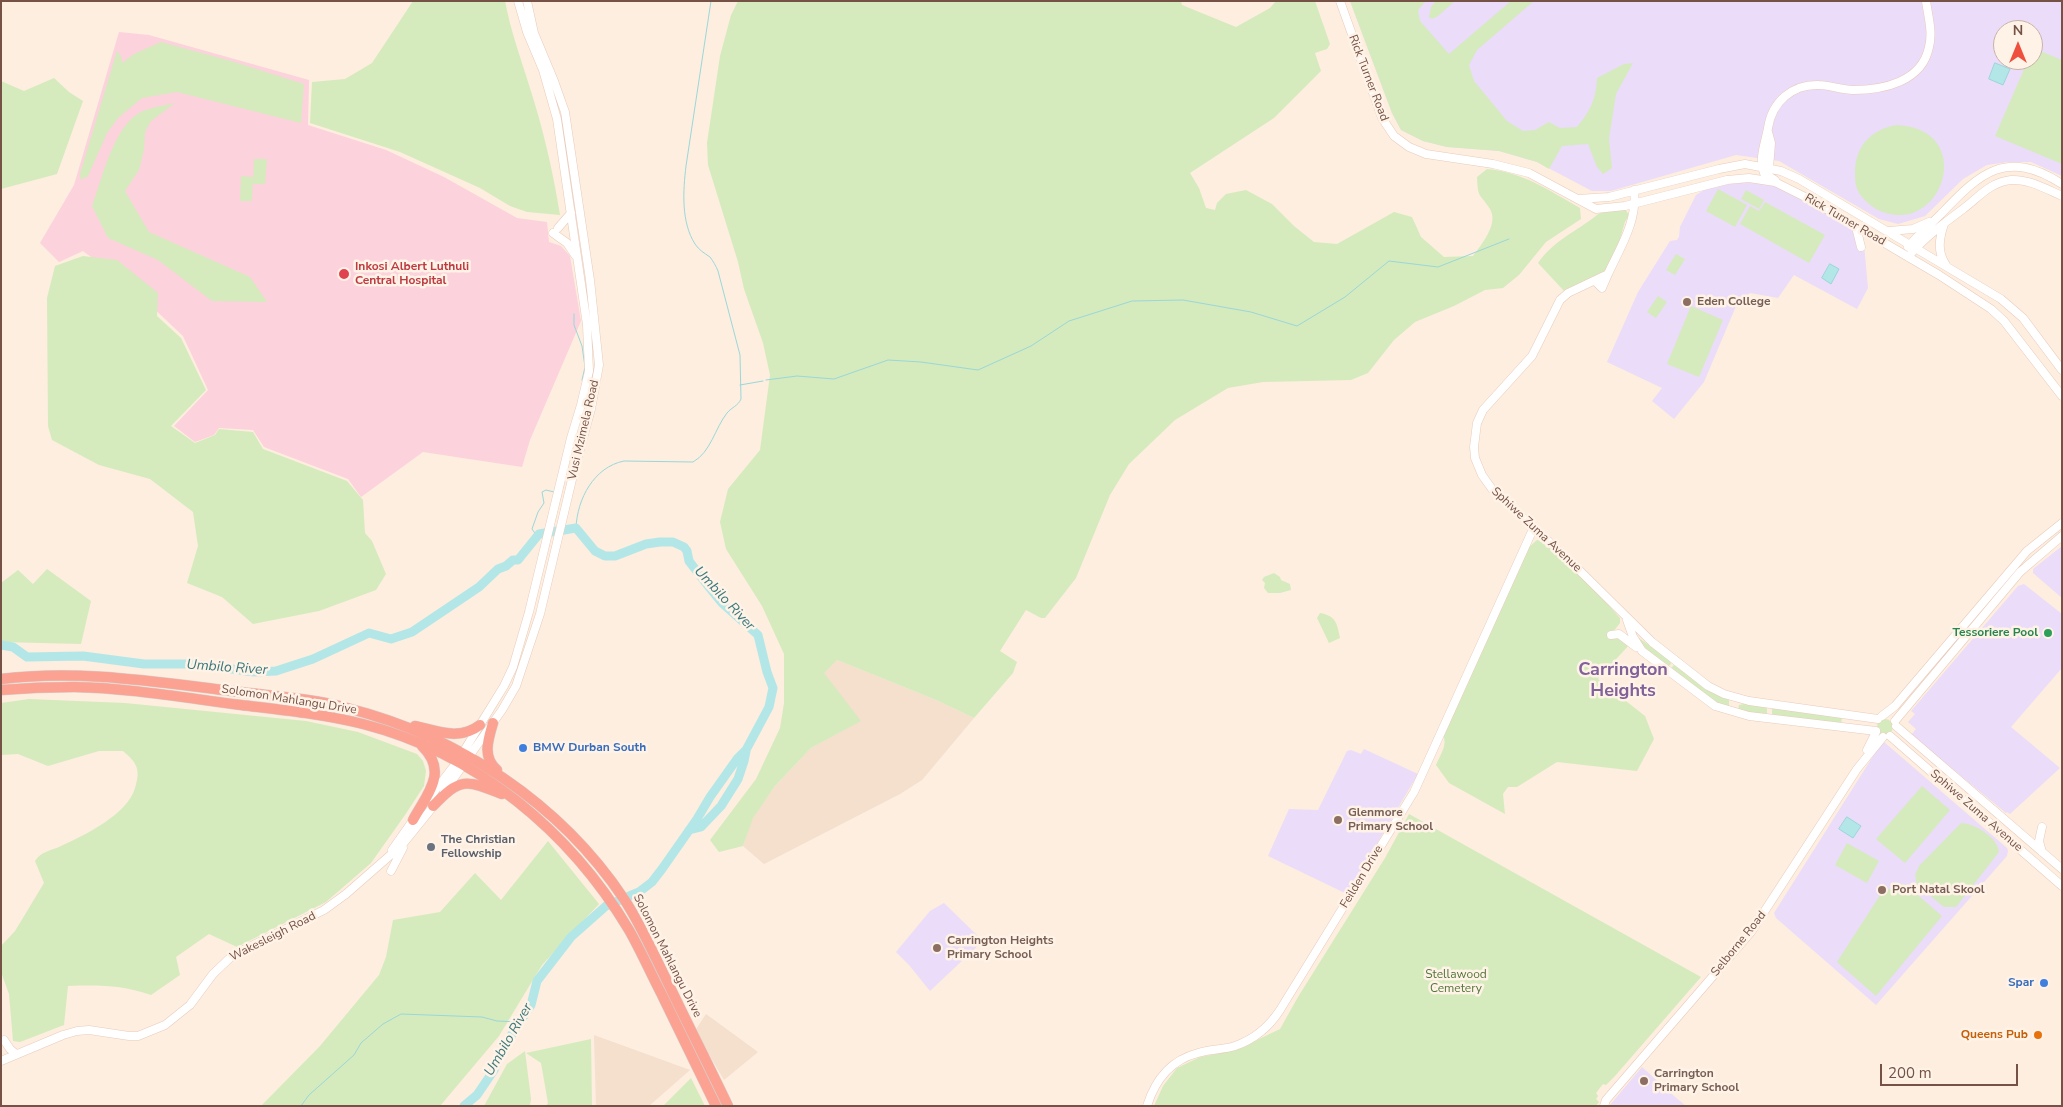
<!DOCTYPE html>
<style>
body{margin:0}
#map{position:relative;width:2063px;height:1107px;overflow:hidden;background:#fdeedf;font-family:"Nunito Sans",sans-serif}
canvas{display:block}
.frame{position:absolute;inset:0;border:2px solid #755146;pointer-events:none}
.north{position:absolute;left:1993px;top:20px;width:50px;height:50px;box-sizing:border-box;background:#fff3e7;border:1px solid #c8b2a7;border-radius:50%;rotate:0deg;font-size:14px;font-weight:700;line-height:20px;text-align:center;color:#755146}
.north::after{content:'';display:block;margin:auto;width:18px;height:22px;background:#ef503d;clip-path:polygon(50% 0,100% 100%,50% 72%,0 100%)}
.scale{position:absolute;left:1880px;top:1064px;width:138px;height:22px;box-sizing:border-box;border:2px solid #755146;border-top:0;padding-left:6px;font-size:15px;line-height:18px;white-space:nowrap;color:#755146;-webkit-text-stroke:4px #fff3e7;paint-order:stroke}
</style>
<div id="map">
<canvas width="2063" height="1107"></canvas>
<div class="frame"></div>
<div class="north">N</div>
<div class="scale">200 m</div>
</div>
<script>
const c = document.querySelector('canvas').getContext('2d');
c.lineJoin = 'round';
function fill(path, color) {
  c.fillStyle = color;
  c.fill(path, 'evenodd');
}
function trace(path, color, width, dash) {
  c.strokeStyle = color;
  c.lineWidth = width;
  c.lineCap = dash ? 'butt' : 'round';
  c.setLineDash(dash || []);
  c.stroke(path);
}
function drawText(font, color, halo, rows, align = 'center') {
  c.font = font + ' "Nunito Sans",sans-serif';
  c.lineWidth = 5;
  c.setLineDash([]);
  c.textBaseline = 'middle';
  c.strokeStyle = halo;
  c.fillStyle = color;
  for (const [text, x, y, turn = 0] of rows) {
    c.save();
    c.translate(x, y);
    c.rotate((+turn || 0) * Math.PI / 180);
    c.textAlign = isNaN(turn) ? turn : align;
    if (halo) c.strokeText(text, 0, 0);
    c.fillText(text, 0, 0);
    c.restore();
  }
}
fill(new Path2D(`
 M837,660L936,700L974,718L922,780L900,794L764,864L743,846L752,818L775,786L811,748L860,721L823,673Z
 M706,1014L758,1052L724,1080L695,1031Z
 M594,1035L690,1070L649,1106H596Z`), '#f5dfcd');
fill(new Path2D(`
 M1350,1H2062V176L2031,162H2008L1987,165L1963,179L1925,216L1898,224L1879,219L1779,161L1736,155L1611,191H1592L1537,162L1499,151L1447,147L1423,141L1401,130L1392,113ZM2003,30H2033V60H2003Z
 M1753,181L1778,184L1863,233L1868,288L1857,309L1794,275L1778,298L1750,293L1736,306L1704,382L1674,419L1652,401L1662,388L1607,362L1638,292L1670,241L1677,240L1679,237L1680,227L1696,195L1709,187Z
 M2062,546V598L2033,573V569Z
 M2024,584L2062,614V668L2011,727L2060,768L2010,814L2007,812L2006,813L1911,735L1916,729L1908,722L1915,714L1911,711L2018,586Z
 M1882,742H1884L2007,848L2008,851L2007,856L1876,1005L1776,918L1774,913Z
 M1364,749L1418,774L1347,894L1268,856L1289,809L1318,810L1347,751L1351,750L1361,754Z
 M944,903L983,941L930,991L909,965L896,952L930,911Z
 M1642,1067L1674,1096L1686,1106H1609Z`), '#ebdcf9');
fill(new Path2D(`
 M119,32L149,35L309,80L308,125L386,150L444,177L517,218L547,222L549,242L561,246L570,256L581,321L530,440L522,467L423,452L361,497L348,479L264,447L253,430L219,428L214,435L195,442L174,426L208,390L183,336L131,287L83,251L59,262L40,243L74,185Z`), '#fcd2dc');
fill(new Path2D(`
 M413,1H505C511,32 520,56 529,85C543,128 553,171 560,215L527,212L510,206L480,188L400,152L310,123L312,82L345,79L372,63Z
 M738,1H1181L1182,5L1236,27L1270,8L1276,1H1315L1330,44L1327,49L1315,53L1321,71L1274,118L1190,173L1199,188L1206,208L1215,210L1217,203L1226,194L1246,190L1272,204L1294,226L1314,242L1337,244L1394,212L1412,217L1421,237L1444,257L1473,256C1481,245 1499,224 1490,209C1479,192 1478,199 1477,177L1487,169C1523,172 1550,191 1580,208L1581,219L1546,242L1519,275L1503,288L1485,290L1454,306L1415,322L1394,340L1368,373L1351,380L1263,382L1228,388L1175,420L1129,464L1110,495L1076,578L1045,618H1041L1026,610L1000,651L1017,662L1013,673L974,718L936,700L837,660L824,673L861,721L811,748L775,786L753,818L743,846L719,852L710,840L756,779L780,728L784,703V654L762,606L726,549L720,522L728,489L760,450L770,375L763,343L744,289L738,262L708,165L707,143L720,56L731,15Z
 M1350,1H1426L1418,10L1420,21L1449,54L1511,1H1534L1477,50L1469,65L1474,81L1507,121L1523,131L1535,130L1549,122L1560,128L1577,127C1590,111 1596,100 1597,78L1624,64L1633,63L1616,94L1609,139L1612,168L1603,174L1597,167L1588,144L1562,146L1549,169L1537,162L1499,151L1447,147L1423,141L1401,130L1392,113Z
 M1436,1H1455L1438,16L1432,19L1429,17L1431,7Z
 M161,42L231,61L304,84L301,123L177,92L142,98L118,118L107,133L88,176L81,180L80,174L117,51L121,56L122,63L134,54Z
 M2033,48L2062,60V164L1995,136L2028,60H2033Z
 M54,78L69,92L83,101L57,174L1,189V81L24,91Z
 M175,103L151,121L145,132L144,150L139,170L125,191L149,232L250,277L267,302L212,301L158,260L108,238L92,206C102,179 114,125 141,112C151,107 164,106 175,103Z
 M1896,125C1976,128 1945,231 1886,213C1875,210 1865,202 1859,193C1855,185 1855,180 1855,171C1856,145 1871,130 1896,125Z
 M254,159H267L265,184H253Z
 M241,176L253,177L252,201H240Z
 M1718,189L1747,205L1735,227L1706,211Z
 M1746,190L1764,200L1759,209L1741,199Z
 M1765,202L1825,235L1809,263L1740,224L1750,206L1759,211Z
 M1625,209L1629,215L1625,222L1618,246L1607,271L1565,292L1538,263C1553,241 1577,231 1597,215L1602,212Z
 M1676,254L1685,259L1675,275L1666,270Z
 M83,256L117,260L158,293L157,316L181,338L206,390L171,426L195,443L215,435L219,429L253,432L263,449L347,481L363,500L365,533L372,541L386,574L376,590L319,611L253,624L222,597L187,583L198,546L193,512L150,479L99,465L52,440L48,426L47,298L55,266Z
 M1658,296L1667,302L1656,318L1647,312Z
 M1691,306L1723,320L1699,377L1667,364Z
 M1537,540C1554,543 1607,602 1620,618V623L1613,632L1629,645L1598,679L1645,716L1654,739L1637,771L1557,762L1517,787H1508L1503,794L1505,814L1449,783L1436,765C1440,755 1448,745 1443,735L1528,548Z
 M47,569L91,601L81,644L1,642V583L18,570L33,584Z
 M1274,573L1280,577L1281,580L1290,584L1291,590L1280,593H1268L1264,588L1265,583L1262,580L1264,577Z
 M1320,613C1336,616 1337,623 1340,638L1329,643L1317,618Z
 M1636,636L1670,660L1671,664L1668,667L1643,650Z
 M1674,665L1711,691L1729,700V706L1716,704L1670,669Z
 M29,699L125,703L306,721L358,732L417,754L423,761L426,771L424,786L405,815L371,863L326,902L237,947L209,934L176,957L180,975L151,995C120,985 101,985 68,986L64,1025L20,1042L13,1041L9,994L1,972V946L15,931L44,883L35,861C41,851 51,851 61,846C85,835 128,814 135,788C141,769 137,763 123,751H99L48,766L18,754L1,755V703Z
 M1744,704L1767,707V714L1738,711L1739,705Z
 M1772,708L1842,718L1841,724L1772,716Z
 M1877 727a8 8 0 1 1 16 0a8 8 0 1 1-16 0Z
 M1922,786L1950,810L1905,863L1876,839Z
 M1409,814L1701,977L1615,1076L1606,1085L1603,1084L1596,1093L1598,1096L1596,1099L1599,1102L1596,1106H1154L1163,1086L1177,1068L1200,1057L1236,1050L1280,1029L1298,997L1385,858Z
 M1961,823C1975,823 1998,838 1999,852L1956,907H1944L1917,885L1915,875L1919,866Z
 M548,841L599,904L542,965L499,1036L440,1106H261L320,1046L379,975L386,957L393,920L440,912L475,873L501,900Z
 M1847,843L1879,861L1867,883L1835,865Z
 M1902,884L1906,885L1942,916L1876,996L1837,962L1882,892Z
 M591,1039L592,1106H546L548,1103L541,1063L526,1053Z
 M525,1051L531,1099L530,1106H484L507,1064Z
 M691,1078L705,1106H663Z`), '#d5ebbd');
const water = new Path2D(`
 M1995,63L2010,69L2003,85L1989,79Z
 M1830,264L1839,269L1831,284L1822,278Z
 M1847,817L1861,826L1853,838L1839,829Z`);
fill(water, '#b3e6e7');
trace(water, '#99d7da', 1);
trace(new Path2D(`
 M574,314V325L582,346L585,367L582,380
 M766,380L797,376L834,379L888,360L921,362L978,370L1031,346L1069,321L1132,301L1183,300L1251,312L1297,326L1345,297L1389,261L1438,267L1509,239
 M740,385L763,381
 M576,528C577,499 594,467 624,461L693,462C711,452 715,428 727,413C732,407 738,406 741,399L740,355L718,271C716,266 713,261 710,257C704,253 699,250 695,244C681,222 683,191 686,166L711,1
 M537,536L532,529L538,512L544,503L542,492L546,490L554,492
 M301,1106L309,1095L354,1055L361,1043L383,1024L401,1014L482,1017L497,1021L520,1022`), '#99d7da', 1);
trace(new Path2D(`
 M1,645L13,647L27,657L83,656L144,664H194L254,672L276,671L313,659L369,633L391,639L412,632L479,587L498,569L506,566L513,560H518L539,534L576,528L595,551L605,556H615L646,544L660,542H673L684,547L687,551L689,561L709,587L722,603L758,635L767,672L773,688L769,707L746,750L737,759L710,797L697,819L662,869L652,882L639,892L606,906L571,937L537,981L531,1005L503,1048L494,1070L477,1095L464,1106
 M689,830L701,827L721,806L738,779L744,761L746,751`), '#b3e6e7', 9);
const secondary = new Path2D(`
 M1340,1L1382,118L1394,136L1409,147L1426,154L1493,164L1529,173L1596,209L1625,206L1727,180L1749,178L1775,182L1813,201L1939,275L1991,309L2004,321L2062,396
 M1766,172L1769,168L1771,143L1768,132
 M1775,180L1764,173C1758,160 1766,140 1768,128C1772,102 1792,84 1819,85C1830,85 1841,90 1853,90C1883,90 1922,82 1929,47C1933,32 1928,16 1926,1
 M1634,190C1638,220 1620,248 1608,274L1568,293L1560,300L1532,356L1483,410L1477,423L1474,447L1475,458L1482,475L1492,489L1573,564L1652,642L1708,686L1724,694L1749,701L1878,719
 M1578,199L1609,197L1719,169L1745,164L1781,171L1799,179L2001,299L2023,318L2062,370
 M1944,224C1939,239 1937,252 1946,265
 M1856,227L1861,247
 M558,228L571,213
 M1889,231L1913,229L1929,222
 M553,233L567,243L575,255
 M1908,247C1918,235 1930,225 1941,214C1980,173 2006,148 2062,184
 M1908,257C1924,238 1943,224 1963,209C1978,198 1990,182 2011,180C2029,179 2046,189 2062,196
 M1595,281L1602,288L1608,274
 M1627,620L1633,637L1642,651L1715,706L1749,716L1876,731
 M1611,635L1619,634L1636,647
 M1882,716L1895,706L2027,551L2062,523
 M1895,721L2020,572L2062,536
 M1896,726L2062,869
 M1890,736L2062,886
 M1867,750L1876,732
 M444,792L502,710L516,686L540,614L574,471L591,409L599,365L590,280L565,112L554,81L534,33L527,1
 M430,797L457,762L480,725L504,686L513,667L529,612L571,438L581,405L589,371L587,325L557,119L543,70L527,32L518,1
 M2042,827L2039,841L2042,852
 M392,850L416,816
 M391,871L403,848
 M4,1040L10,1049L16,1054
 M1,1061L63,1035L77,1031L89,1030L129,1036H138L165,1025L190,1005L213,974L233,955L324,910L346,894L402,845L436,803
 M1147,1106C1155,1080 1171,1060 1198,1053C1210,1049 1223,1050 1235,1046C1255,1039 1269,1027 1280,1010L1414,792L1534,527
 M1604,1106L1606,1100L1751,932L1857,769L1883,737`);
const highway = new Path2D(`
 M1,679C79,669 156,682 232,691C270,696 310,698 347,708C458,736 560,803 624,899C641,925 653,953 667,981C687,1023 708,1064 728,1106
 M1,690C25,688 50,687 74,687C130,688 186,698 241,705C282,710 323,714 363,724C476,753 570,831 629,930C641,951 651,974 662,995C680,1032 698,1069 716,1106
 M493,723C488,740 482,757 497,770
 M415,726C438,731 459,741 480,725
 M433,806C460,778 465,779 502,794
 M413,820C427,794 449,772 422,746`);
trace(secondary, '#e9cbbb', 9);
trace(highway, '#d8cecb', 11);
trace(secondary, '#fff', 8);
trace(highway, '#fba292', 10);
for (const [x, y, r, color] of [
 [344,274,6,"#e0444e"],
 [1687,302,5,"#8d6e63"],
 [2048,633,5,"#2e9e5b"],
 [523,748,5,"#3f7fe0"],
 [1338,820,5,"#8d6e63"],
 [431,847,5,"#6b7280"],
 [1882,890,5,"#8d6e63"],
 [937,948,5,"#8d6e63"],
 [2044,983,5,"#3f7fe0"],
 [2038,1035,5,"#e8710a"],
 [1644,1081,5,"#8d6e63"]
]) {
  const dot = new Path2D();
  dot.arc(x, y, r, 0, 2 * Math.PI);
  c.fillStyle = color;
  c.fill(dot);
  trace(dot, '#fff3e7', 2);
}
drawText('12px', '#755146', '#fff3e7', [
 ["Rick Turner Road",1368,78,69],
 ["Rick Turner Road",1845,220,30],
 ["Vusi Mzimela Road",584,430,-77],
 ["Sphiwe Zuma Avenue",1536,530,43],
 ["Solomon Mahlangu Drive",289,700,9],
 ["Sphiwe Zuma Avenue",1976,811,41],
 ["Feilden Drive",1362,877,-59],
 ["Wakesleigh Road",273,937,-27],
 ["Selborne Road",1739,944,-51],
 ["Solomon Mahlangu Drive",667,956,63]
]);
drawText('bold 12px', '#be3a42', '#fff3e7', [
 ["Inkosi Albert Luthuli",355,267],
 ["Central Hospital",355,281]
], 'left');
drawText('bold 12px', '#785e54', '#fff3e7', [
 ["Eden College",1697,302],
 ["Glenmore",1348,813],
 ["Primary School",1348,827],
 ["Port Natal Skool",1892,890],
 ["Carrington Heights",947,941],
 ["Primary School",947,955],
 ["Carrington",1654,1074],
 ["Primary School",1654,1088]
], 'left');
drawText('bold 12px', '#27864d', '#fff3e7', [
 ["Tessoriere Pool",2038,633]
], 'right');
drawText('bold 12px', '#366cbe', '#fff3e7', [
 ["BMW Durban South",533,748],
 ["Spar",2034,983,"right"]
], 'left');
drawText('bold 12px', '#5b616d', '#fff3e7', [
 ["The Christian",441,840],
 ["Fellowship",441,854]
], 'left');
drawText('12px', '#53753b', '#fff3e7', [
 ["Stellawood",1456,975],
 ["Cemetery",1456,989]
]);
drawText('bold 12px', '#c56008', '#fff3e7', [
 ["Queens Pub",2028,1035]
], 'right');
drawText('italic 14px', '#39787c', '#fff3e7', [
 ["Umbilo River",724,599,47],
 ["Umbilo River",227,668,4],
 ["Umbilo River",509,1040,-60]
]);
drawText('bold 18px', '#806199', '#fff3e7', [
 ["Carrington",1623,671],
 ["Heights",1623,692]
]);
</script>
